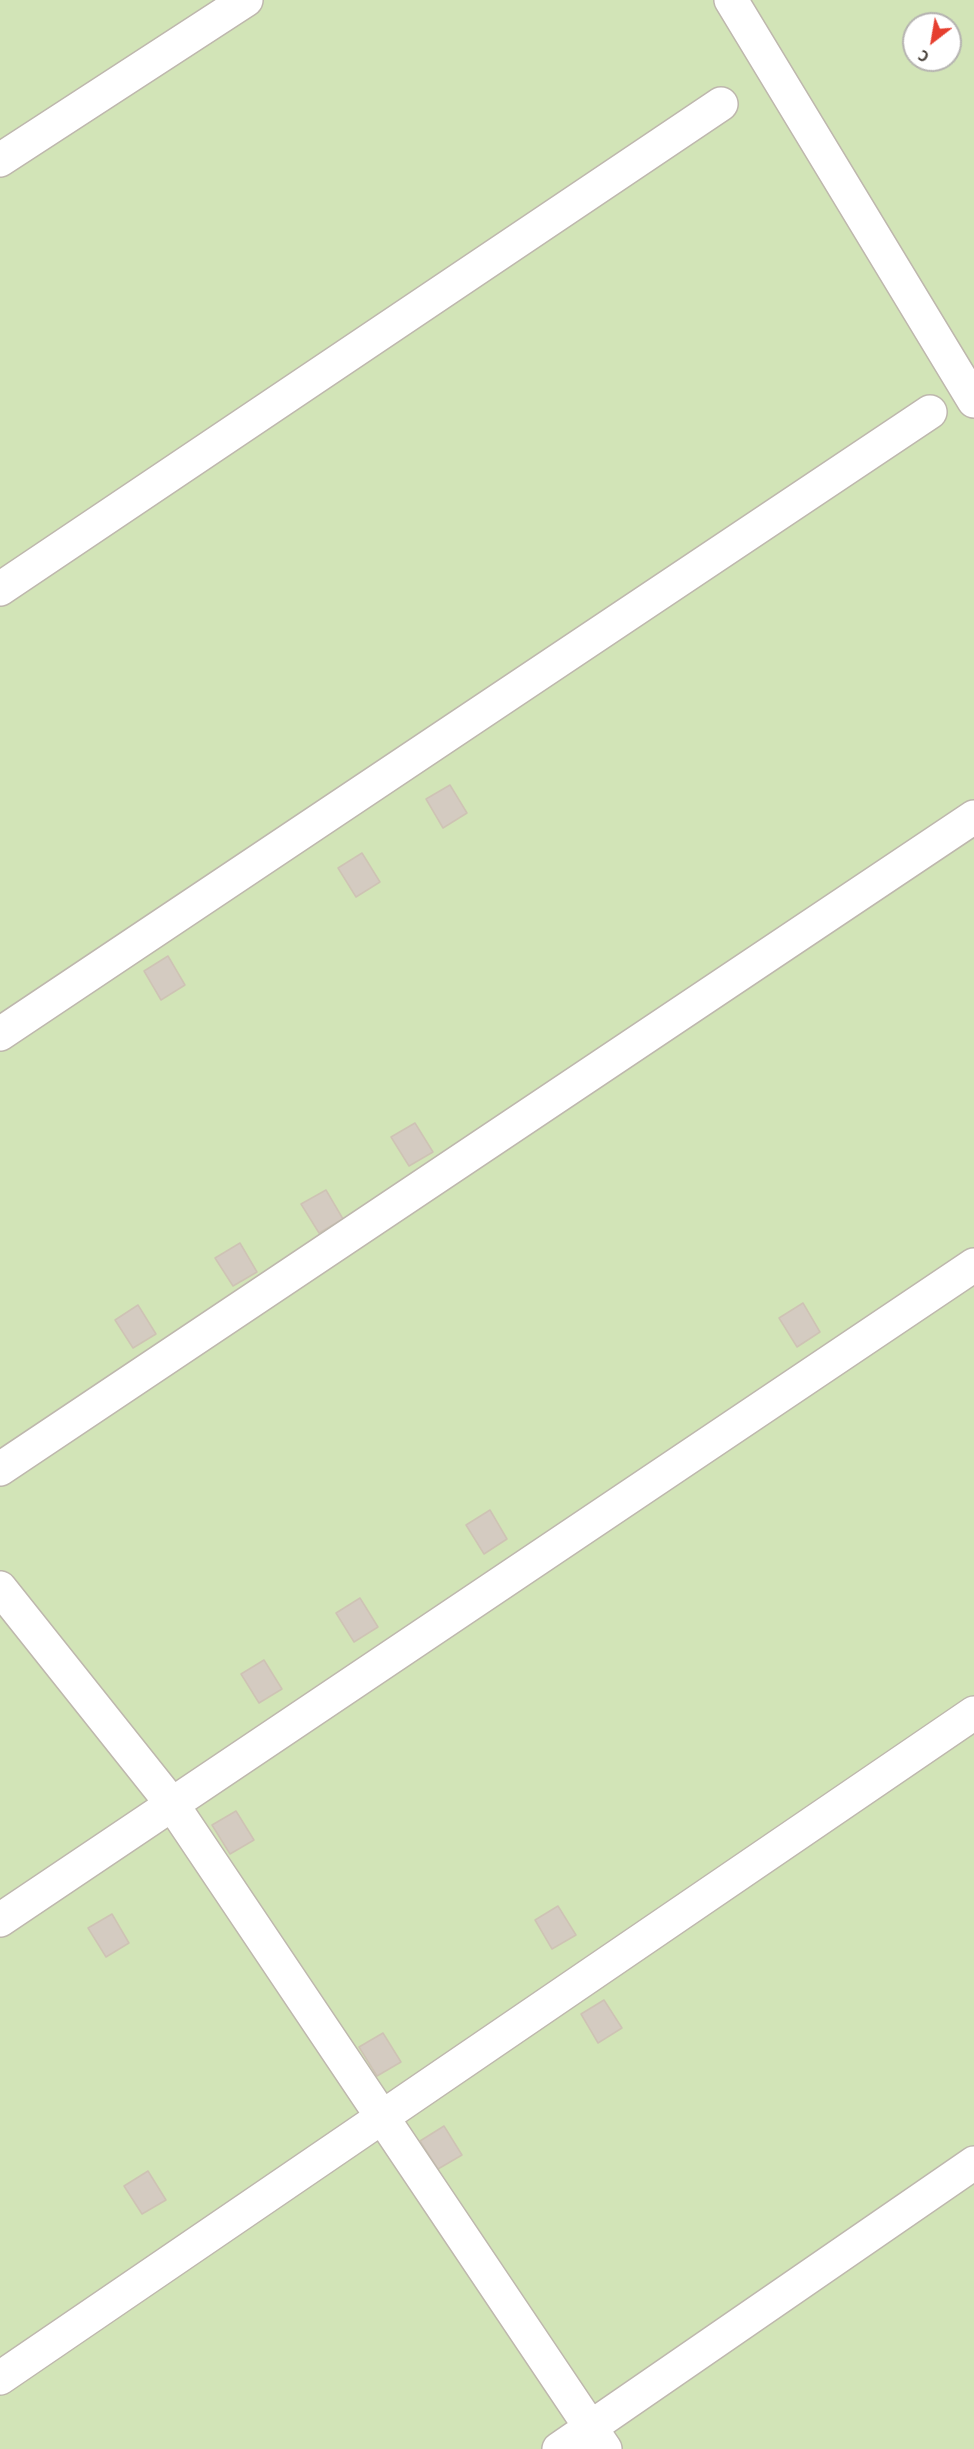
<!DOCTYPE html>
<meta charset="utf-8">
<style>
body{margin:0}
#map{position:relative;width:974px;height:2449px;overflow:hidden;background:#f3f0ea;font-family:"Alegreya Sans",sans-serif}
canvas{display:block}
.north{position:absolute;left:902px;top:12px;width:60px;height:60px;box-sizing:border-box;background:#fff;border:2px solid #b5b3b0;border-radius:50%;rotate:211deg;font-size:16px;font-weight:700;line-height:24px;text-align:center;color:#474039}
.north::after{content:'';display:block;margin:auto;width:21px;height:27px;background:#e63f2f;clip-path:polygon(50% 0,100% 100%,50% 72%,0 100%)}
</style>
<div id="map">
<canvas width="974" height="2449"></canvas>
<div class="north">С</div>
</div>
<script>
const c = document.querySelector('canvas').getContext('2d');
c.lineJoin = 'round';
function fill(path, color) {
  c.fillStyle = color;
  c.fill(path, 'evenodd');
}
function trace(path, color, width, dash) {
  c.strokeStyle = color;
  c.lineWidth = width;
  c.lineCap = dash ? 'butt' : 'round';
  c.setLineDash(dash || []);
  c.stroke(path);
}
fill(new Path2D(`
 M0,0H974V2449H0ZM914,24H950V60H914Z`), '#d2e4b7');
const building = new Path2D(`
 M450,785L467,813L443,828L426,799Z
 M362,853L380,882L356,897L338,868Z
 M168,956L185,985L161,1000L144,971Z
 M415,1123L433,1152L409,1166L391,1137Z
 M326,1190L343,1219L319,1233L301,1204Z
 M240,1243L257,1272L233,1286L215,1258Z
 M803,1303L820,1332L797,1347L779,1318Z
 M138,1305L156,1334L133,1348L115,1320Z
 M490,1510L507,1539L484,1554L466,1525Z
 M360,1598L378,1627L354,1642L336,1613Z
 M264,1660L282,1689L259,1703L241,1674Z
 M236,1811L254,1840L230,1854L212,1825Z
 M558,1906L576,1935L552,1949L535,1920Z
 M112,1914L129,1943L106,1957L88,1928Z
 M604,2000L622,2028L598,2043L581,2014Z
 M383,2033L401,2062L377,2076L359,2047Z
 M444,2126L462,2155L438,2169L420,2141Z
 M148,2171L166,2200L142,2214L124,2186Z`);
fill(building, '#d4cbc1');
trace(building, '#cec3b4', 1.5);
const minor = new Path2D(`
 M731,0L974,401
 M0,160L246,0
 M0,589L721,104
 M0,1034L930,412
 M0,1469L974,817
 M0,1588L172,1804L605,2449
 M0,1920L974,1265
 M0,2378L974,1713
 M559,2449L974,2163`);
trace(minor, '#beb7ad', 36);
trace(minor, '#fff', 33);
</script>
